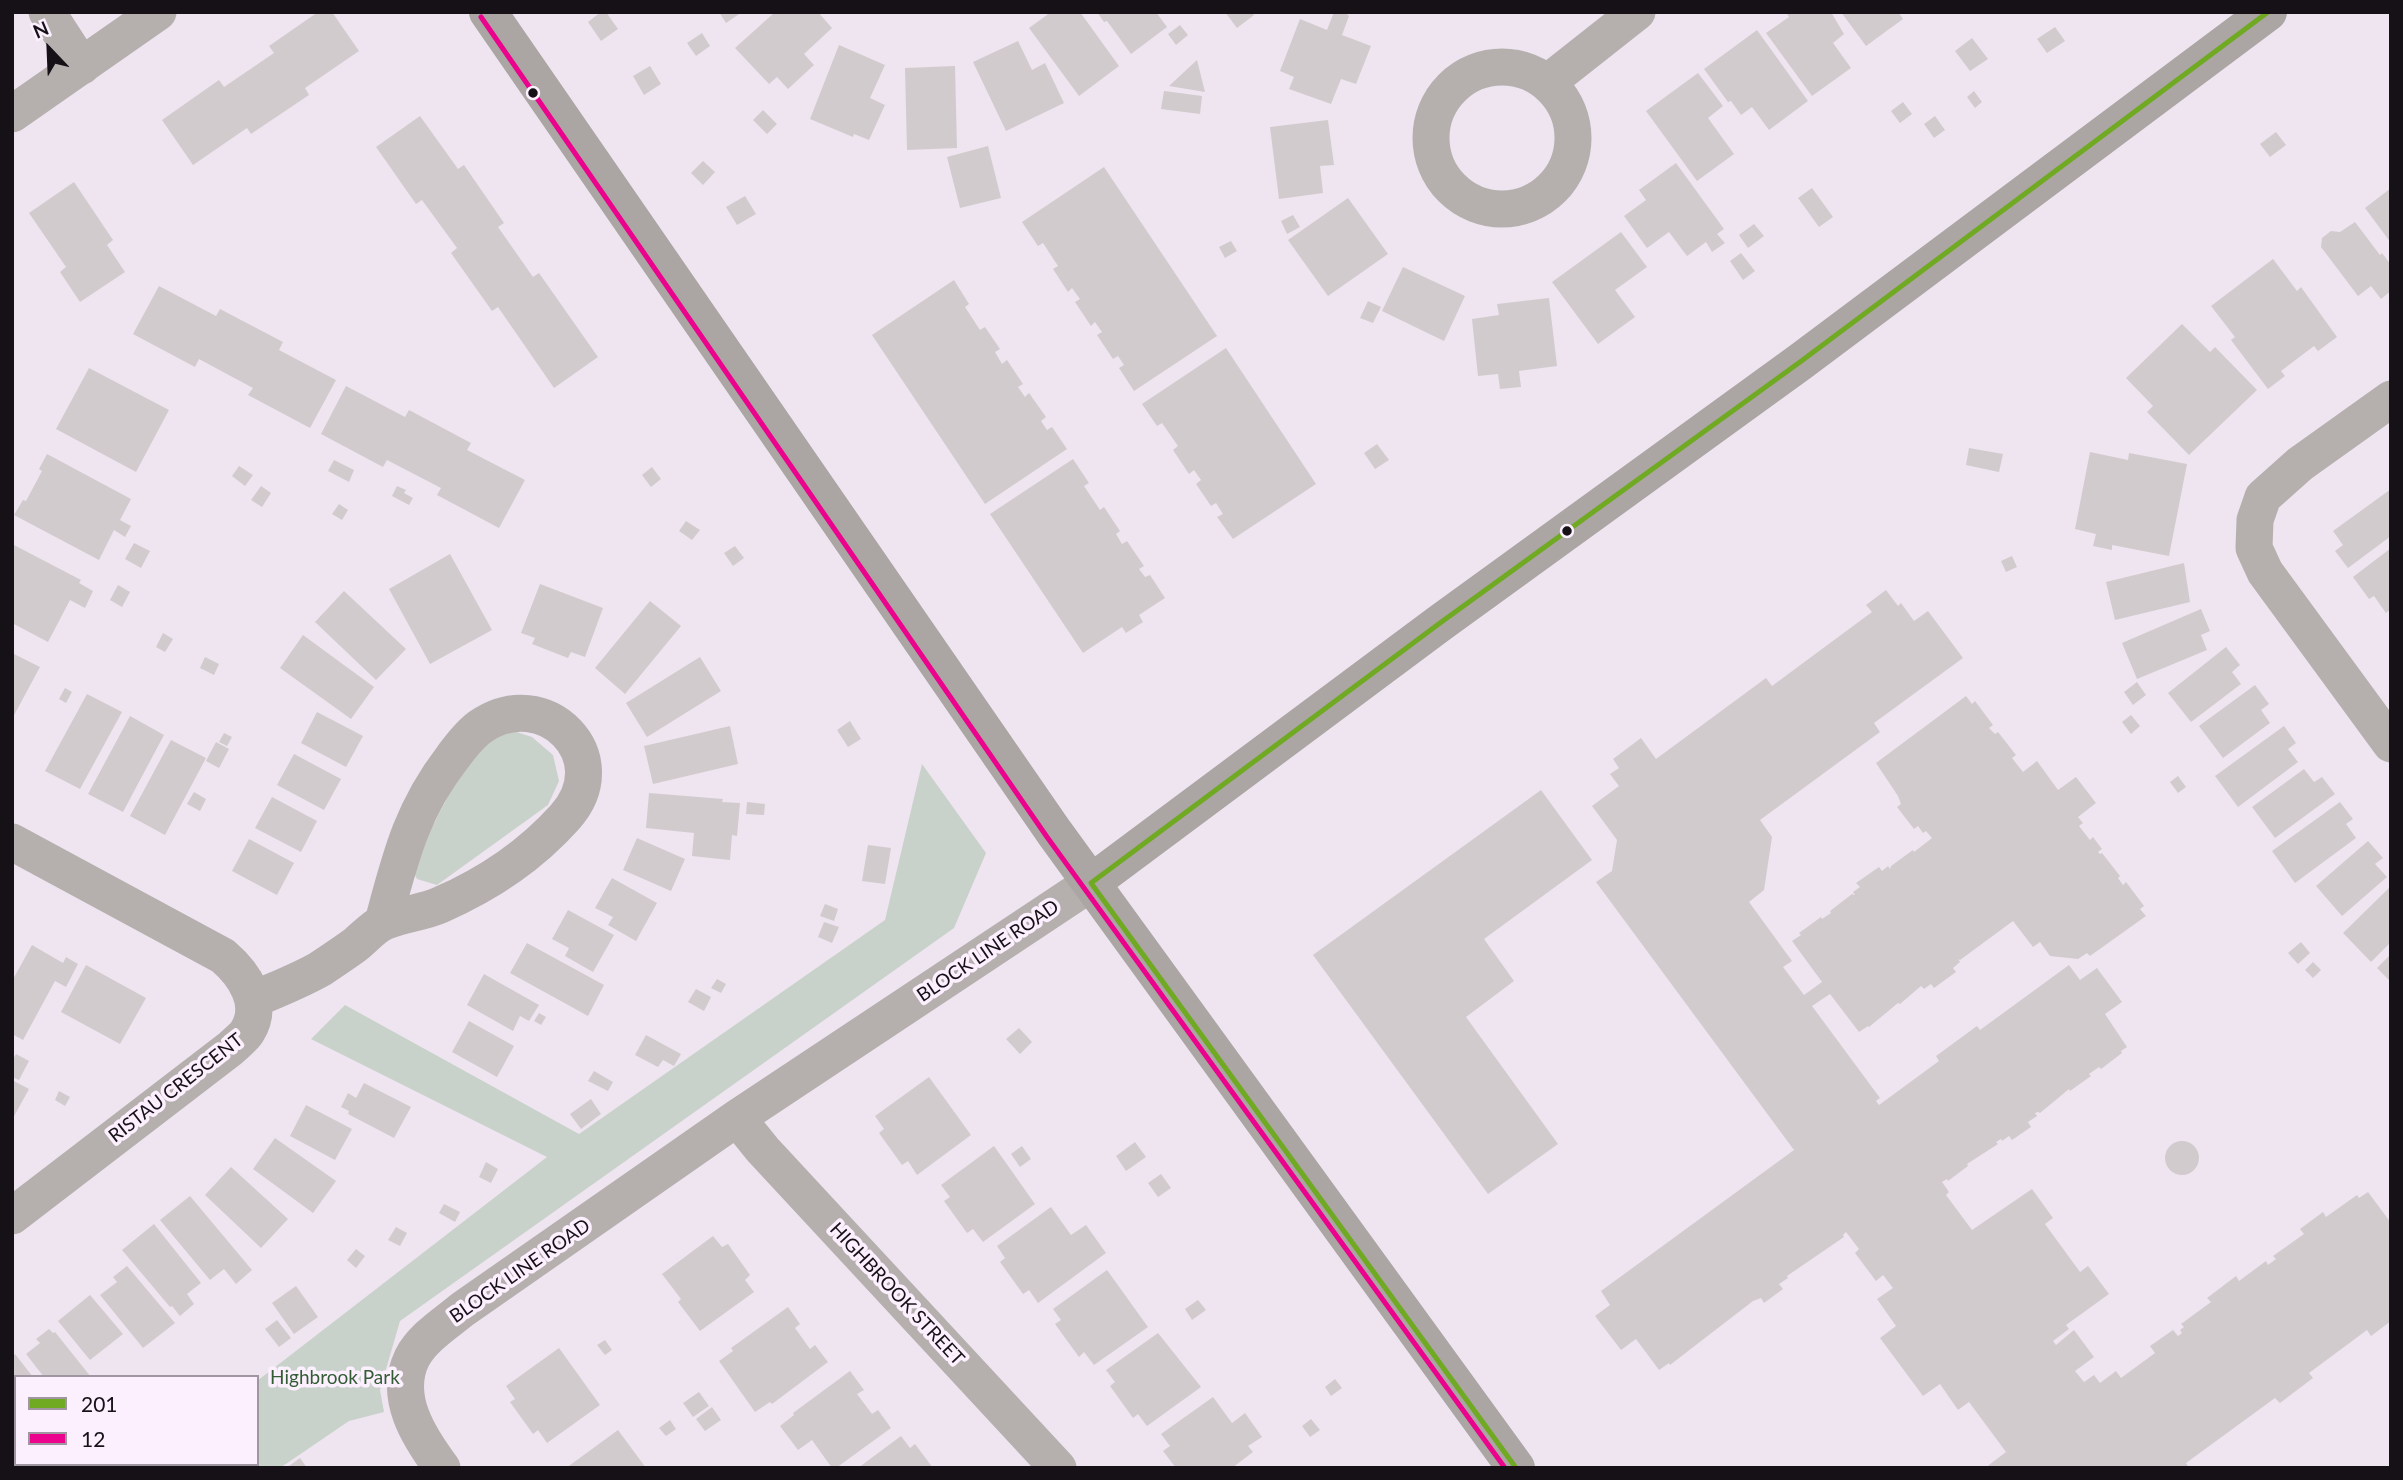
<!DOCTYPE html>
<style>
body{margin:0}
#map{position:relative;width:2403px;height:1480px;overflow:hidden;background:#eee5f0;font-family:Lato,sans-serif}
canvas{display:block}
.frame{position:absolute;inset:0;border:14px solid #161017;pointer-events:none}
.legend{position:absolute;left:14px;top:1375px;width:245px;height:91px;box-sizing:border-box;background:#fcf0ff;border:2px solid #a096a2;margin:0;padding:9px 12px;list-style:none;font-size:21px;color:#161017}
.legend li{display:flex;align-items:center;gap:14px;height:35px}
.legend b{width:35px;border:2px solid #a096a2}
.north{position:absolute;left:14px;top:14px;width:70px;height:70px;-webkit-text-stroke:5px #fcf0ff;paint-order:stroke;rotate:337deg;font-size:19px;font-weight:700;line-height:28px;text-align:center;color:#161017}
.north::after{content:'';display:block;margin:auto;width:24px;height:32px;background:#161017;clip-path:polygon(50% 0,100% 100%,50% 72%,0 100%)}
</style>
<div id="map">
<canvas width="2403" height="1480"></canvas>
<div class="frame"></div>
<ul class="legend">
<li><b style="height:9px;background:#70a922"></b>201</li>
<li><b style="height:9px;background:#eb028d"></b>12</li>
</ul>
<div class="north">N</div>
</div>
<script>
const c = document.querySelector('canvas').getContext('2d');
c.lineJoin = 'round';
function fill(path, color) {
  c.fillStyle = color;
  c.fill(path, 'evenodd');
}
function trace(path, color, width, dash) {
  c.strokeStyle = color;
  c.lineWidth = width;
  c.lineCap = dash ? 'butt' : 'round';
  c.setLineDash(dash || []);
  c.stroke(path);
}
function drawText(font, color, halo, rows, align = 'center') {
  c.font = font + ' Lato,sans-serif';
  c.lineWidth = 7;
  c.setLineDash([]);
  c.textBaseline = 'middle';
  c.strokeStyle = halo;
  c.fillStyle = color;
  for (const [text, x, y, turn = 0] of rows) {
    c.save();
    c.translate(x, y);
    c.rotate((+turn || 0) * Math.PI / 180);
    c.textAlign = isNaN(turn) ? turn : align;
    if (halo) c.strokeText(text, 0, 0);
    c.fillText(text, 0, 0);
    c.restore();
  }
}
fill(new Path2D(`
 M504,728L532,737L553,755L559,781L548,805L437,885L417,879L411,867L474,747Z
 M922,764L986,853L954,928L400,1321L380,1390L384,1412L349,1421L280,1468H146L151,1464H257V1381L547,1157L311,1039L345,1005L579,1134L885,920Z`), '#c9d2ca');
fill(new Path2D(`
 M318,12H332L359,51L305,88L309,95L251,134L247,128L193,165L162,120L219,80L224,87L274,53L269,46Z
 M601,12H606L618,29L601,41L588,22Z
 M719,12H742L726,23Z
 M775,12H818L832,28L804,54L814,65L788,89L777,77L769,84L735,48Z
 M1051,12H1080L1119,66L1079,96L1029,28Z
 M1097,12H1156L1167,27L1131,54L1107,21L1104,22Z
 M1225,12H1252L1254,15L1237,28Z
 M1334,12H1345L1349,16L1342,35L1371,46L1356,84L1341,79L1331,104L1289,89L1294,77L1280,71L1300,19L1327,30Z
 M1786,12H1831L1844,34L1833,43L1851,68L1812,96L1766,33L1789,17Z
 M1841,12H1898L1903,19L1866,46Z
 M1180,25L1188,35L1176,45L1168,34Z
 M2055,27L2065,41L2047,53L2037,39Z
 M1757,30L1808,101L1769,130L1752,107L1741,115L1731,101L1728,102L1704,69Z
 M702,33L710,46L696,56L687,43Z
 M1972,38L1988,59L1970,71L1955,51Z
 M1018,41L1032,70L1045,63L1064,103L1006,131L973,62Z
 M839,45L885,65L870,98L885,105L869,140L854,134L853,137L810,119Z
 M1197,60L1205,92L1169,86Z
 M650,66L661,84L644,95L633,76Z
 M955,66L957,148L907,150L905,68Z
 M1698,73L1723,106L1708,118L1734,154L1697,181L1646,111Z
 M1164,91L1202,96L1200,114L1161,109Z
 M1974,91L1982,102L1975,108L1967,97Z
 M1903,102L1912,114L1900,123L1891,111Z
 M763,110L777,124L767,134L753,120Z
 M420,116L458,169L464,165L504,223L498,227L533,277L539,273L598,357L554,388L498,307L492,311L451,253L457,248L422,200L416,204L376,147Z
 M1935,116L1945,130L1934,138L1924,124Z
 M1328,120L1334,165L1320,166L1323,193L1279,199L1270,127Z
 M2276,132L2286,145L2270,157L2260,144Z
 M988,146L1001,198L960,208L947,157Z
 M703,161L715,172L703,185L691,173Z
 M1676,163L1724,229L1717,234L1725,243L1712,252L1706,242L1687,256L1669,232L1647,248L1624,216L1646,200L1639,190Z
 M1104,167L1217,336L1134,391L1119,368L1124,365L1118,356L1113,359L1097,335L1102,332L1095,322L1091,326L1075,302L1080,299L1072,288L1068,292L1053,269L1058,266L1043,243L1038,246L1022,222Z
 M74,182L113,240L107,245L125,272L80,302L60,272L66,267L29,213Z
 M1812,188L1833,217L1819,227L1798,198Z
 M2391,188V243L2365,208Z
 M745,196L756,214L737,225L726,207Z
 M1348,198L1388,254L1328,296L1288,240Z
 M1293,215L1300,227L1287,234L1281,221Z
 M2355,222L2380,255L2382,253L2391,265V291L2381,299L2371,286L2358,296L2321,247L2322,238L2331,231L2340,232Z
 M1754,224L1764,236L1748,248L1739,235Z
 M1621,232L1647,267L1615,290L1635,317L1598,344L1552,282Z
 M1231,241L1237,251L1225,258L1219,247Z
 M1741,253L1755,271L1743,280L1730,261Z
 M2273,259L2297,291L2301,287L2337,337L2318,351L2314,346L2281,371L2285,376L2268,389L2231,340L2235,337L2211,306Z
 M1403,267L1465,296L1444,341L1382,311Z
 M954,280L969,304L965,307L980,330L985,327L1000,349L995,352L1002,364L1007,360L1023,384L1018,387L1025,397L1029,393L1046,417L1041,421L1047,430L1052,427L1067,449L985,504L872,335Z
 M159,286L216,316L220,309L283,342L279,350L336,380L310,428L248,395L253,388L199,359L195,367L133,334Z
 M1549,298L1557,366L1519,371L1521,387L1500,389L1498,374L1478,376L1472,319L1499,315L1497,304Z
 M1368,301L1381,307L1373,323L1360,318Z
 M2182,324L2210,352L2215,347L2257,390L2189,455L2147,412L2153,406L2126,378Z
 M1226,348L1316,484L1233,539L1217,517L1223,514L1216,503L1211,506L1196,484L1201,480L1194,470L1189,474L1173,450L1178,446L1162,423L1157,426L1142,404Z
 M89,368L169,410L136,472L56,429Z
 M346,386L405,417L409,410L471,443L467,450L525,480L499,528L437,495L441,488L387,460L383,467L321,434Z
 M1377,444L1389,460L1375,469L1364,453Z
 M1969,448L2003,454L1999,472L1966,465Z
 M2090,452L2128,460L2129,453L2187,464L2169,556L2112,545V550L2093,546L2096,534L2075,529Z
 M47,454L131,499L120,520L131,526L125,537L114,530L99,560L14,515L23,500L26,501L42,471L39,469Z
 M1073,459L1089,483L1084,486L1100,510L1104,507L1120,531L1116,534L1122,544L1127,541L1144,566L1139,569L1145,577L1150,575L1165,598L1139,615L1143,622L1126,633L1122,627L1083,653L990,514Z
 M334,460L354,470L349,482L328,471Z
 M239,466L253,475L245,486L232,476Z
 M652,467L661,479L651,487L642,475Z
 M261,486L271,493L262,507L251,500Z
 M397,486L406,490L404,493L413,498L409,505L392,496Z
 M2391,489V536L2348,568L2335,551L2343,545L2333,531Z
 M339,504L348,510L342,520L332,514Z
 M686,521L700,530L692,540L679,531Z
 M134,543L150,551L141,568L125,559Z
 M12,544L81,580L79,583L93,591L85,608L70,600L48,642L12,623Z
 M735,546L744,558L733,566L724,553Z
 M2391,548V609L2386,613L2374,596L2369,599L2353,577Z
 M450,554L492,630L430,664L389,589Z
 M2012,556L2017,567L2006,572L2001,561Z
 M2184,563L2190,602L2115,620L2106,582Z
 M540,584L603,608L585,657L571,652L568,658L532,644L535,638L521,633Z
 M118,585L130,592L122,607L110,600Z
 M1886,590L1898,606L1901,603L1914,621L1928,611L1963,658L1874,723L1880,732L1760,820L1772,837L1764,890L1749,902L1792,961L1783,967L1804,995L1822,982L1792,941L1801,935L1799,933L1821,917L1822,919L1831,913L1830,911L1852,894L1855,895L1853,892L1860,887L1856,883L1879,867L1882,871L1888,866L1890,869L1891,866L1913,850L1914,852L1932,838L1926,831L1923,833L1918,826L1914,829L1897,807L1901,804L1898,796L1876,763L1966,696L1972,704L1975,701L1993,725L1989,728L1995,734L1998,732L2016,755L2012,758L2023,772L2037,761L2058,790L2076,777L2096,803L2078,817L2083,823L2079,826L2090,840L2093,837L2102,849L2098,852L2100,854L2102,853L2120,876L2118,878L2123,885L2126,882L2144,906L2140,909L2146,916L2090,956L2087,953L2078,959L2050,956L2040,942L2033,947L2013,921L1960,960L1958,959L1960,962L1953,968L1956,972L1934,988L1931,984L1924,989L1921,986L1900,1004L1898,1003L1869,1027L1868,1026L1859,1032L1830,994L1812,1006L1880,1098L1876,1101L1879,1105L1939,1061L1936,1056L1977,1026L1980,1030L2069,965L2080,980L2097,968L2122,1002L2105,1014L2127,1047L2121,1051L2122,1053L2101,1069L2099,1067L2089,1074L2091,1076L2070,1091L2069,1089L2040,1113L2038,1112L2035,1113L2037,1116L2028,1122L2031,1127L2012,1140L2009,1136L2002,1141L2001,1139L1996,1142L1998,1144L1967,1164L1968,1166L1948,1181L1947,1179L1942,1182L1949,1192L1946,1195L1972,1230L2032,1189L2053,1218L2045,1224L2080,1272L2088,1266L2109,1294L2066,1325L2069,1329L2053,1341L2056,1345L2074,1330L2094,1357L2075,1371L2084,1382L2094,1375L2100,1383L2116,1371L2121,1378L2155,1353L2150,1346L2173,1330L2178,1336L2182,1333L2180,1330L2184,1327L2181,1324L2211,1302L2207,1298L2236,1276L2239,1281L2266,1261L2268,1265L2276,1259L2273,1256L2304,1234L2300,1229L2323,1212L2326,1217L2357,1195L2359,1198L2368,1192L2391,1223V1321L2371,1336L2367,1330L2309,1373L2313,1378L2280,1403L2275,1398L2186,1463L2189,1468H1985L2006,1452L1969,1402L1958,1410L1940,1384L1923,1396L1880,1338L1896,1326L1877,1299L1893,1288L1883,1275L1876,1281L1855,1253L1859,1249L1846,1232L1843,1235L1844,1237L1787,1276L1788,1278L1779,1284L1783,1289L1764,1303L1761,1298L1753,1301L1670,1365L1669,1363L1659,1370L1636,1339L1621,1350L1595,1316L1610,1305L1601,1291L1794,1150L1596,882L1612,871L1617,840L1592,806L1619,786L1610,774L1619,768L1613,759L1641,738L1656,759L1766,678L1772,686L1872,612L1866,605Z
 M344,591L406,649L376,680L315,622Z
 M650,601L681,626L625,694L595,668Z
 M2201,609L2210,631L2201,635L2207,650L2137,679L2122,643Z
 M163,633L173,639L165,652L156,647Z
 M303,635L374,687L351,719L280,668Z
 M2226,647L2240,665L2232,672L2241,684L2191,722L2168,693Z
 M12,653L40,667L12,719Z
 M205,657L219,664L214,675L200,668Z
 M700,657L721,691L647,737L626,703Z
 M2137,682L2146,695L2133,705L2124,692Z
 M2255,685L2269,704L2261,710L2270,723L2223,758L2199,726Z
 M65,688L72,692L66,703L59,699Z
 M87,694L122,712L80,789L45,771Z
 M317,712L363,736L346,767L301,743Z
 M2131,715L2140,726L2131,734L2122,722Z
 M130,716L164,735L123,812L88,794Z
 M850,721L861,739L848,747L837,730Z
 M730,726L738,764L653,784L644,746Z
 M2284,726L2296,743L2288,749L2298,762L2238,807L2215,776Z
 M224,733L232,737L227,746L219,742Z
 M171,740L206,758L165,835L130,816Z
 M216,742L229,749L219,768L206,761Z
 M294,754L341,779L324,810L277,785Z
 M2304,769L2314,782L2322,777L2335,794L2275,838L2252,807Z
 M2178,776L2186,787L2178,793L2170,782Z
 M1541,790L1592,860L1484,939L1514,981L1466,1017L1558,1144L1488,1194L1313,955Z
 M194,792L206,799L200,811L187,804Z
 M649,793L723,799L722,802L740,803L737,836L732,835L730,860L692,856L694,833L646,828Z
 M272,797L317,821L301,852L255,828Z
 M747,802L765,804L764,815L746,814Z
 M2340,802L2353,819L2346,824L2356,838L2295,883L2272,851Z
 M637,838L685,859L671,891L623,870Z
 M249,839L294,863L277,895L232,871Z
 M2368,841L2383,858L2375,864L2387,877L2342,916L2316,886Z
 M868,845L891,848L885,884L862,881Z
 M612,878L657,903L636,941L608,925L613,917L595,908Z
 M2391,886V942L2371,962L2343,933Z
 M825,904L838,909L834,921L820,916Z
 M568,910L614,935L593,972L565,956L569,948L552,939Z
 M824,922L839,927L832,943L818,937Z
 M2301,942L2310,953L2298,964L2288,953Z
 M527,943L604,985L588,1016L510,973Z
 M32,945L63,963L66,957L78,964L66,987L55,981L23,1040L12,1034V981Z
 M2391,954V982L2377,968Z
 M2313,962L2321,970L2313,978L2305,970Z
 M86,965L146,998L120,1044L61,1012Z
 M484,974L539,1005L529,1021L520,1016L513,1031L467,1005Z
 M717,979L726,984L721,993L711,988Z
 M696,989L711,997L704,1011L688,1002Z
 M539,1013L546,1017L541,1025L534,1021Z
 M469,1021L514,1046L497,1077L452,1052Z
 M1019,1028L1032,1042L1020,1054L1006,1039Z
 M646,1035L681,1054L674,1066L663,1060L658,1067L635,1055Z
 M16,1054L29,1061L19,1080L12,1077V1061Z
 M594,1071L613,1082L608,1091L588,1081Z
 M929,1077L971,1135L917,1175L908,1161L902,1165L879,1133L884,1129L875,1116Z
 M12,1080L29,1089L12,1120Z
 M364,1083L411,1107L394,1138L348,1114L349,1111L341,1107L348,1093L356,1098Z
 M59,1091L70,1097L65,1106L55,1100Z
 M591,1099L601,1114L581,1129L570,1114Z
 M306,1105L352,1129L335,1160L290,1136Z
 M275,1138L336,1181L313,1213L253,1169Z
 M2165 1158a17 17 0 1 1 34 0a17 17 0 1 1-34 0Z
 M1135,1142L1146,1157L1126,1171L1116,1156Z
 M994,1146L1035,1204L983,1242L973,1229L967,1233L944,1201L950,1197L941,1185Z
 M1022,1146L1031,1159L1020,1167L1011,1154Z
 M486,1162L498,1169L491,1183L479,1177Z
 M231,1167L288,1219L261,1248L205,1195Z
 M1161,1174L1171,1188L1158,1197L1148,1183Z
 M190,1196L252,1270L236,1284L224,1269L210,1280L160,1220Z
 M444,1204L460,1212L455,1222L439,1213Z
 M1051,1207L1071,1235L1086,1225L1106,1253L1038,1303L1029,1290L1023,1294L1000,1262L1005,1258L997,1246Z
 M154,1224L201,1283L187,1294L194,1304L180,1316L172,1306L170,1307L122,1250Z
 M396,1227L407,1233L400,1246L388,1240Z
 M713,1236L722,1247L728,1244L750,1275L745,1280L754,1292L700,1331L678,1302L681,1299L662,1274Z
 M356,1249L365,1256L356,1268L347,1260Z
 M127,1266L175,1323L143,1348L100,1295L117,1282L113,1277Z
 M1107,1270L1148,1327L1094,1365L1084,1352L1079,1357L1055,1324L1061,1320L1053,1309Z
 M296,1286L318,1317L294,1334L272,1303Z
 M90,1295L123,1334L90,1360L58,1321Z
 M1198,1300L1206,1310L1192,1320L1185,1309Z
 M788,1307L800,1324L795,1328L810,1349L815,1345L828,1362L772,1404L770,1402L755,1412L719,1361L733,1351L731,1348Z
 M277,1320L291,1338L279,1347L265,1329Z
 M49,1329L53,1333L55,1332L91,1377H44L26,1354L40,1343L36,1339Z
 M1158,1333L1201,1387L1147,1426L1138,1414L1133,1418L1110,1386L1115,1382L1106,1370Z
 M605,1340L612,1350L605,1355L597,1345Z
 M559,1348L600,1405L547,1443L538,1430L533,1434L510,1402L515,1399L506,1386Z
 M15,1354L33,1377H16V1421L12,1417V1357Z
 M850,1371L864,1390L857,1394L872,1414L878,1410L891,1428L836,1468H832L812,1440L798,1450L780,1426L794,1415L793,1413Z
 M1335,1379L1342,1388L1331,1396L1325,1387Z
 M699,1392L709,1406L693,1417L683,1403Z
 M1213,1397L1232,1423L1245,1413L1262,1437L1248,1446L1253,1452L1232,1468H1176L1163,1451L1170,1446L1161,1434Z
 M712,1407L721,1420L705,1431L696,1419Z
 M1311,1419L1320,1430L1310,1437L1302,1426Z
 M670,1420L676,1429L666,1436L659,1428Z
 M618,1430L646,1468H566Z
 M901,1436L910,1448L915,1444L933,1468H858Z
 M300,1458L307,1468H290L289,1466Z`), '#d2cbcd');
trace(new Path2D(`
 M47,12L82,66
 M1431 138a71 71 0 1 1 142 0a71 71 0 1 1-142 0Z
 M1547,83L1637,12
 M12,114L158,12
 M2391,399L2300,464L2263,497L2255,520L2254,548L2265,572L2391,744
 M12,842L223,956C244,974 265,1004 247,1032C244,1037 236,1043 231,1048L12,1216
 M253,1000C275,990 299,981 320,969C332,961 344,953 355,945C364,938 373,927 384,922C401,914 422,913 440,905C486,885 531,855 565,817C619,757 544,682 480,727C469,735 460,747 452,758C411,811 400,859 383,922
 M737,1118L763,1150L1058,1468
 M442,1468C419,1437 393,1397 412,1358C422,1338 446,1323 463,1309L737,1118L1091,883`), '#b5b0ae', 37);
trace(new Path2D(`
 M488,12L1054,832L1516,1468
 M1091,883L1440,623L1800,362L2268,12`), '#aba5a3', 38);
trace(new Path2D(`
 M1516,1468L1091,883L1440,623L1800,362L2268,12`), '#70a922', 5);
trace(new Path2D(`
 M481,17L1047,837L1505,1468`), '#eb028d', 5);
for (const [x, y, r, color] of [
 [533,93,6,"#161017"],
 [1567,531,6,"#161017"]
]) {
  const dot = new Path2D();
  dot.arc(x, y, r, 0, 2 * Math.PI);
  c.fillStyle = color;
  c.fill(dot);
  trace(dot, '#fcf0ff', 2.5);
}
drawText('19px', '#161017', '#fcf0ff', [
 ["BLOCK LINE ROAD",988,951,-34],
 ["RISTAU CRESCENT",176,1088,-38],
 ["BLOCK LINE ROAD",520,1271,-35],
 ["HIGHBROOK STREET",897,1294,47]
]);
drawText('19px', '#325c34', '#fcf0ff', [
 ["Highbrook Park",335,1378]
]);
</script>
